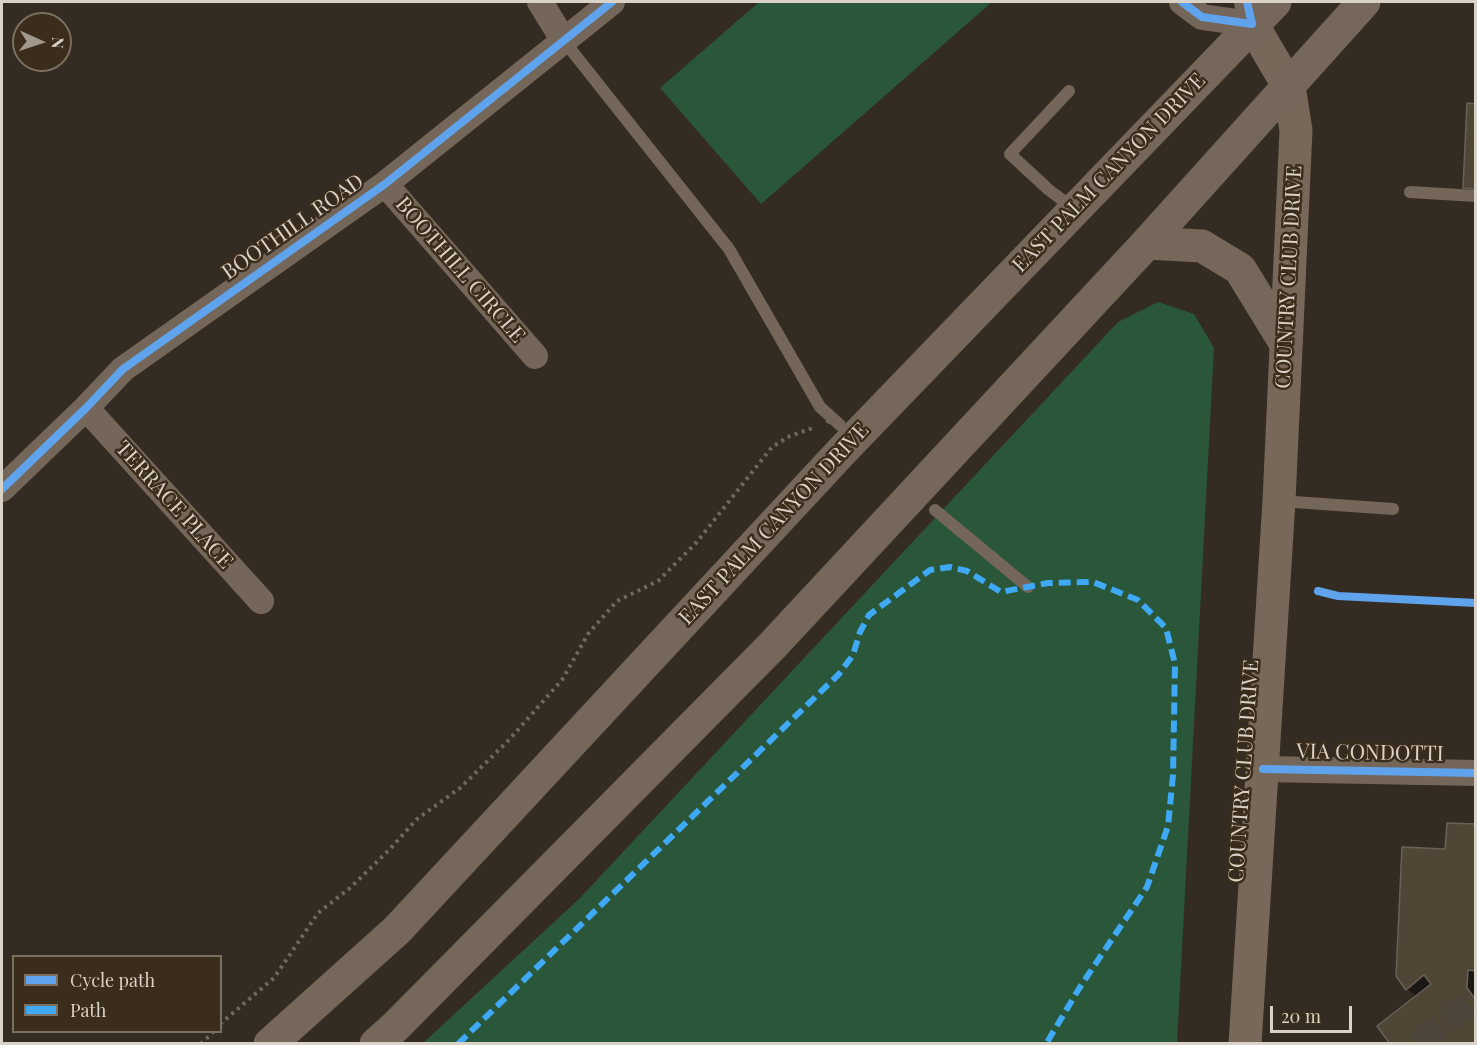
<!DOCTYPE html>
<style>
body{margin:0}
#map{position:relative;width:1477px;height:1045px;overflow:hidden;background:#342c22;font-family:"Playfair Display",serif}
canvas{display:block}
.frame{position:absolute;inset:0;border:3px solid #dbd2c7;pointer-events:none}
.legend{position:absolute;left:12px;top:955px;width:210px;height:78px;box-sizing:border-box;background:#3b2d1b;border:2px solid #7b6f60;margin:0;padding:8px 10px;list-style:none;font-size:18px;color:#dbd2c7}
.legend li{display:flex;align-items:center;gap:12px;height:30px}
.legend b{width:30px;border:2px solid #7b6f60}
.north{position:absolute;left:12px;top:12px;width:60px;height:60px;box-sizing:border-box;background:#3b2d1b;border:2px solid #7b6f60;border-radius:50%;rotate:93deg;font-size:16px;font-weight:700;line-height:24px;text-align:center;color:#dbd2c7}
.north::after{content:'';display:block;margin:auto;width:21px;height:27px;background:#a1988d;clip-path:polygon(50% 0,100% 100%,50% 72%,0 100%)}
.scale{position:absolute;left:1270px;top:1006px;width:82px;height:27px;box-sizing:border-box;border:3px solid #dbd2c7;border-top:0;padding-left:8px;font-size:18px;line-height:21px;white-space:nowrap;color:#dbd2c7;-webkit-text-stroke:4px #3b2d1b;paint-order:stroke}
</style>
<div id="map">
<canvas width="1477" height="1045"></canvas>
<div class="frame"></div>
<ul class="legend">
<li><b style="height:8px;background:#60a3ed"></b>Cycle path</li>
<li><b style="height:8px;background:#3fa9f5"></b>Path</li>
</ul>
<div class="north">N</div>
<div class="scale">20 m</div>
</div>
<script>
const c = document.querySelector('canvas').getContext('2d');
c.lineJoin = 'round';
function fill(path, color) {
  c.fillStyle = color;
  c.fill(path, 'evenodd');
}
function trace(path, color, width, dash) {
  c.strokeStyle = color;
  c.lineWidth = width;
  c.lineCap = dash ? 'butt' : 'round';
  c.setLineDash(dash || []);
  c.stroke(path);
}
function drawText(font, color, halo, rows, align = 'center') {
  c.font = font + ' "Playfair Display",serif';
  c.lineWidth = 5;
  c.setLineDash([]);
  c.textBaseline = 'middle';
  c.strokeStyle = halo;
  c.fillStyle = color;
  for (const [text, x, y, turn = 0] of rows) {
    c.save();
    c.translate(x, y);
    c.rotate((+turn || 0) * Math.PI / 180);
    c.textAlign = isNaN(turn) ? turn : align;
    if (halo) c.strokeText(text, 0, 0);
    c.fillText(text, 0, 0);
    c.restore();
  }
}
fill(new Path2D(`
 M759,2H992L761,204L660,88Z
 M1158,302L1194,314L1214,348L1177,1043L422,1044L580,898L1118,322Z`), '#2a5639');
fill(new Path2D(`
 M1476,826V1044L1407,989L1447,851Z`), '#0007');
const building = new Path2D(`
 M1467,103L1476,104V189L1463,188Z
 M1447,823L1476,824V971L1468,970L1467,988L1476,1000V1044H1390L1377,1026L1431,984L1424,975L1406,990L1396,976L1402,847L1445,849Z`);
fill(building, '#504636');
trace(building, '#696259', 1.5);
trace(new Path2D(`
 M1418,1044L1476,998`), '#4d453b', 26, [26, 13]);
trace(new Path2D(`
 M220,1024L274,978L318,913L350,888L390,849L417,819L460,788L507,742L562,680L588,634L617,601L658,581L696,543L772,447L790,436L813,428
 M201,1044L213,1032`), '#71685e', 4, [3, 4.5]);
trace(new Path2D(`
 M564,41L729,249L820,407L840,425
 M1069,91L1010,154L1049,190L1073,208
 M1410,192L1476,196
 M1280,501L1393,509
 M935,510L1028,587`), '#74675a', 12);
trace(new Path2D(`
 M540,2L564,41
 M1182,2L1202,17L1252,24L1247,2
 M385,184L535,356
 M86,408L261,601
 M2,489L86,408L123,369L385,184L612,2
 M1263,769L1476,773`), '#74675a', 26);
trace(new Path2D(`
 M1245,1044L1279,501L1296,130L1289,87L1252,24`), '#776859', 33);
trace(new Path2D(`
 M1147,243L1202,246L1240,269L1286,344
 M270,1044L397,930L842,451L1275,2
 M376,1044L395,1027L772,646L1147,243L1364,2`), '#756759', 33);
trace(new Path2D(`
 M827,423L835,413`), '#71685e', 4, [3, 4.5]);
trace(new Path2D(`
 M458,1044L839,674L853,655L860,632L869,615L930,570L950,567L967,571L1001,592L1048,583L1093,582L1138,600L1166,628L1175,664L1173,775L1168,826L1147,887L1080,987L1046,1044`), '#3fa9f5', 6, [12, 6]);
trace(new Path2D(`
 M1182,2L1202,17L1252,24L1247,2
 M2,489L86,408L123,369L385,184L612,2
 M1318,591L1338,596L1476,603
 M1263,769L1476,773`), '#60a3ed', 8);
drawText('21px', '#dbd2c7', '#3b2d1b', [
 ["EAST PALM CANYON DRIVE",1109,173,-46],
 ["BOOTHILL ROAD",293,227,-35],
 ["BOOTHILL CIRCLE",460,270,49],
 ["COUNTRY CLUB DRIVE",1289,277,-87],
 ["TERRACE PLACE",174,505,48],
 ["EAST PALM CANYON DRIVE",774,524,-47],
 ["VIA CONDOTTI",1370,753,1],
 ["COUNTRY CLUB DRIVE",1244,771,-86]
]);
</script>
